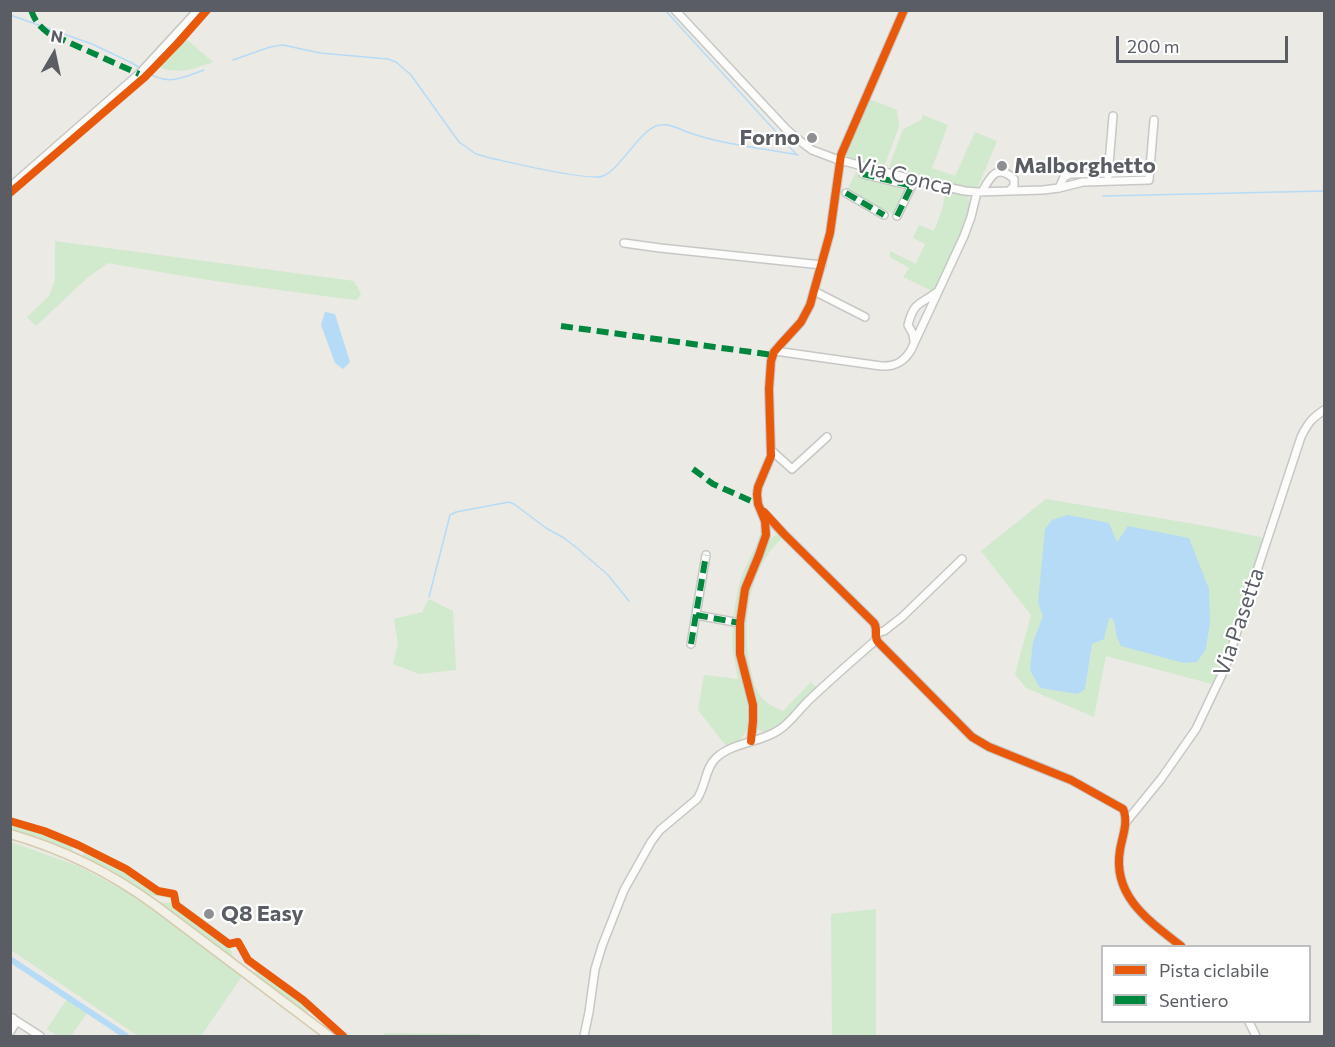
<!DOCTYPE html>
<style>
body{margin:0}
#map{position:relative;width:1335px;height:1047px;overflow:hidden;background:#ebeae4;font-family:Commissioner,sans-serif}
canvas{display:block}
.frame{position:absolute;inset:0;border:12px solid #5a5e64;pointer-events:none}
.legend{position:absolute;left:1101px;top:945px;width:210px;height:78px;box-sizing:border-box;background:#fff;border:2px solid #bdbfc1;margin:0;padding:8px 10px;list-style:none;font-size:18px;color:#5a5e64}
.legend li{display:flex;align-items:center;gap:12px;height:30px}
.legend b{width:30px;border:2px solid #bdbfc1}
.north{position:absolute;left:24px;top:24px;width:60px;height:60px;-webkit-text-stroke:4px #fff;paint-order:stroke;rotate:9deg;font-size:16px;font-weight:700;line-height:24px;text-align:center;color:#5a5e64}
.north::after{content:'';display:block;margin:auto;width:21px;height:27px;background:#5a5e64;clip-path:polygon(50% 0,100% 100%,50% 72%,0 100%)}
.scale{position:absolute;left:1116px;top:36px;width:172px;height:27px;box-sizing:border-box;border:3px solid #5a5e64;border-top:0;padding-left:8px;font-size:18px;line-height:21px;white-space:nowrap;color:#5a5e64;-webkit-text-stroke:4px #fff;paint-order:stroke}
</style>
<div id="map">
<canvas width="1335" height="1047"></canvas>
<div class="frame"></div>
<ul class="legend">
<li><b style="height:8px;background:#e8590c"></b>Pista ciclabile</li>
<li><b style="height:8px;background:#00873e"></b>Sentiero</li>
</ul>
<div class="north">N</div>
<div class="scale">200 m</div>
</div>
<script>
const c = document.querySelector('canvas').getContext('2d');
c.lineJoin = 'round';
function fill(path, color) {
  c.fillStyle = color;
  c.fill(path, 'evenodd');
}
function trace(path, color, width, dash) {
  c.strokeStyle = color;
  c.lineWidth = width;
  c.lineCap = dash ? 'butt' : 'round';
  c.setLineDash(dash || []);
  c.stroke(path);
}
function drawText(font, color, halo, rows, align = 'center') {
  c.font = font + ' Commissioner,sans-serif';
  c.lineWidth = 4.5;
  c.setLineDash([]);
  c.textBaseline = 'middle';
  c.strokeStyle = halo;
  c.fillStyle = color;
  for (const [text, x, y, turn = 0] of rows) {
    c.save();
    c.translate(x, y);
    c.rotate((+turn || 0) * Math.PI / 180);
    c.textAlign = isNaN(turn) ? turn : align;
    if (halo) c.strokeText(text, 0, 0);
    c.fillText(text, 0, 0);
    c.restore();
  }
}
fill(new Path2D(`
 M185,38L213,62C193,69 180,75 159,67Z
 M869,99L897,110L899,127L884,167L844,156Z
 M923,115L948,125L932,168L955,176L975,132L997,141L977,189L939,182L889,167L903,129L921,120Z
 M856,172L912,186L897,216L886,210L884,215L846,193Z
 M946,190L966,194C972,200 969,210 968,218L934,292L903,277L909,268L890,257V251L916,264L925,244L913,238L919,225L934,231L942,210Z
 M55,241L354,281L361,294L357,300C274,290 191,278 108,263L87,278L36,326L27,317L49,296L55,280Z
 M1046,499L1206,526L1260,537L1264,540L1221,667L1212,684L1106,656L1094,717L1026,688L1015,674L1031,615L981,551ZM1117,543L1210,623L1206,649L1197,662L1116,635L1115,625L1112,618L1108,617L1092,643L1085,689L1033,642L1044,616L1038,603Z
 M761,529C764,543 745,575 741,592C739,601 738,611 736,620H733C735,604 737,588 743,573C749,558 758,545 761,529Z
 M777,535L783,537C778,542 772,548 768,554C745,587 742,637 752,675C753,681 755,687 758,692C763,702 773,707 783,711L811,682L817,688C805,700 786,726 771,731C765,733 761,731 757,729L758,712L756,702L744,660L742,637L746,594L768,541L774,536Z
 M429,599L453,611L456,670L419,674L393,664L398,644L394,619L422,612Z
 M733,626H736C736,641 736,654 739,668C746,698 763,726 731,747L730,745L727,747L698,710L704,675L738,679L732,647Z
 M10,822L42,831L74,845L71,851L40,838L11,830Z
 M11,842L78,866L139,898L242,976L201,1036H138L11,950Z
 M84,850L126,871L158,892L172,896L174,899L149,895L114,872L83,856Z
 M157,902L183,904L225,936L235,961Z
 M876,909V1036H832L831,914Z
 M257,969L310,1009L306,1014L253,974Z
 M67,999L87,1013L71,1036H58L47,1029Z
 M385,1033L480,1034L484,1036H384Z`), '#d1e9cd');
fill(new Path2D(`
 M325,312L335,314L350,362L343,369L335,363L321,325Z
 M1068,515L1109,523L1117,542L1128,526L1189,538L1209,589L1210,623L1206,649L1197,662L1184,663L1121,646L1116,635L1115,625L1112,618H1109L1104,639L1092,644L1085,689L1078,694L1040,688L1030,670L1033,642L1043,616L1038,603L1045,529L1052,520Z`), '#b6dbf7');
trace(new Path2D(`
 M665,10L797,155
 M10,15L92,44L132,63L140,68
 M233,60L270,47L283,45L320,53L388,59L396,62L411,75L459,142L476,154L490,158C509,162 590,182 603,176C622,168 641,127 660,125C670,123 681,130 690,133C725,145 762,148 798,155
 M144,71C169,86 179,79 204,70
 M1103,196L1324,191
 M429,597L450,515L456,512L509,502L514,504L546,528L564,538L577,548L608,575L629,601`), '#b6dbf7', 1.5);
trace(new Path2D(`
 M10,959L126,1036`), '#b6dbf7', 6);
const minor = new Path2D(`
 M675,10L786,129L800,141L812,150L836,159L919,181L965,191L977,192L1043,190L1059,188L1083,182L1149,180L1154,120
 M863,174L912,186
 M1108,176L1113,116
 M10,187L139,74L198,10
 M1059,188L1064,177L1070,174L1150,172
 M982,192C990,177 997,163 1014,179V186L1010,190
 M846,193L884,215
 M897,216L913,183
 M624,243L660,248L822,265
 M814,291L865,317
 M914,341L913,334L908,325C914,301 920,305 937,292
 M775,351L881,366C895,367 904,362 911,350L964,236L971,217L977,192
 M771,450L792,469L827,437
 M763,512L784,534L874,623C879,631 873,636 878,642L972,737L989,747L1071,780L1123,809C1129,822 1122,837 1120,850C1112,896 1149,921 1181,946
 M696,615L740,623
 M877,633L884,631L902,617L962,559
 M691,644L706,555
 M751,741L753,721V705L740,654V623L745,589L759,555L766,535L765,521L758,504L757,494L758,487L771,456L769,389L771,361L774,352L780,345L801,322L810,305L830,233L841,155L904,10
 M1126,822L1161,779L1196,729L1225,668L1301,437C1308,423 1311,419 1324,410
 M12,1018L40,1036
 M1249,1022L1256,1036
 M10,1032L15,1024L13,1018
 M584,1036L589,1012L595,969L602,946L624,890L651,842L660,830L697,799C706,786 705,768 716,758C733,742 760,743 779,730C790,723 798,711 808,701C830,680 853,660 876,640`);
const major = new Path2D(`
 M10,834C63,849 111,873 155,905L329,1036`);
trace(minor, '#c7c7c6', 10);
trace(major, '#d6cbaf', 11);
trace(minor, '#fcfcfb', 7);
trace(major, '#f2f0e7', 8);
trace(new Path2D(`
 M31,10C35,21 39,26 48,33L139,74
 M863,174L912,186
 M846,193L884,215
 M897,216L914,181
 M561,326L773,355
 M693,469L713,484L758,504
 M696,615L740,623
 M691,644L706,555`), '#00873e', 6, [12, 6]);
trace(new Path2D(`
 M10,193L145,77L178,43L207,10
 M764,512L784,534L874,623C879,631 873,636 878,642L972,737L989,747L1071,780L1123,809C1129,822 1122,837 1120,850C1112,896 1149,921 1181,946
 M751,741L753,721V705L740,654V623L745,589L759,555L766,535L765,521L758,504L757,494L758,487L771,456L769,389L771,361L774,352L780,345L801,322L810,305L830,233L841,155L904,10
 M10,821L44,831L78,845L126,869L158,891L174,894L176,905L229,944L238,942L248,960L303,1000L343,1036`), '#e8590c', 8);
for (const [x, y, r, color] of [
 [812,138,6,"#8d8f91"],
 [1002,166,6,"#8d8f91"],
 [209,914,6,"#8d8f91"]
]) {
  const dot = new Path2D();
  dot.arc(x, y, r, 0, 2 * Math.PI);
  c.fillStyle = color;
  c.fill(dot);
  trace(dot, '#fff', 2);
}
drawText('bold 22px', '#5a5e64', '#fff', [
 ["Forno",800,138,"right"],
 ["Malborghetto",1014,166],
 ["Q8 Easy",221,914]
], 'left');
drawText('22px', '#5a5e64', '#fff', [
 ["Via Conca",904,176,14],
 ["Via Pasetta",1239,622,-71]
]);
</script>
